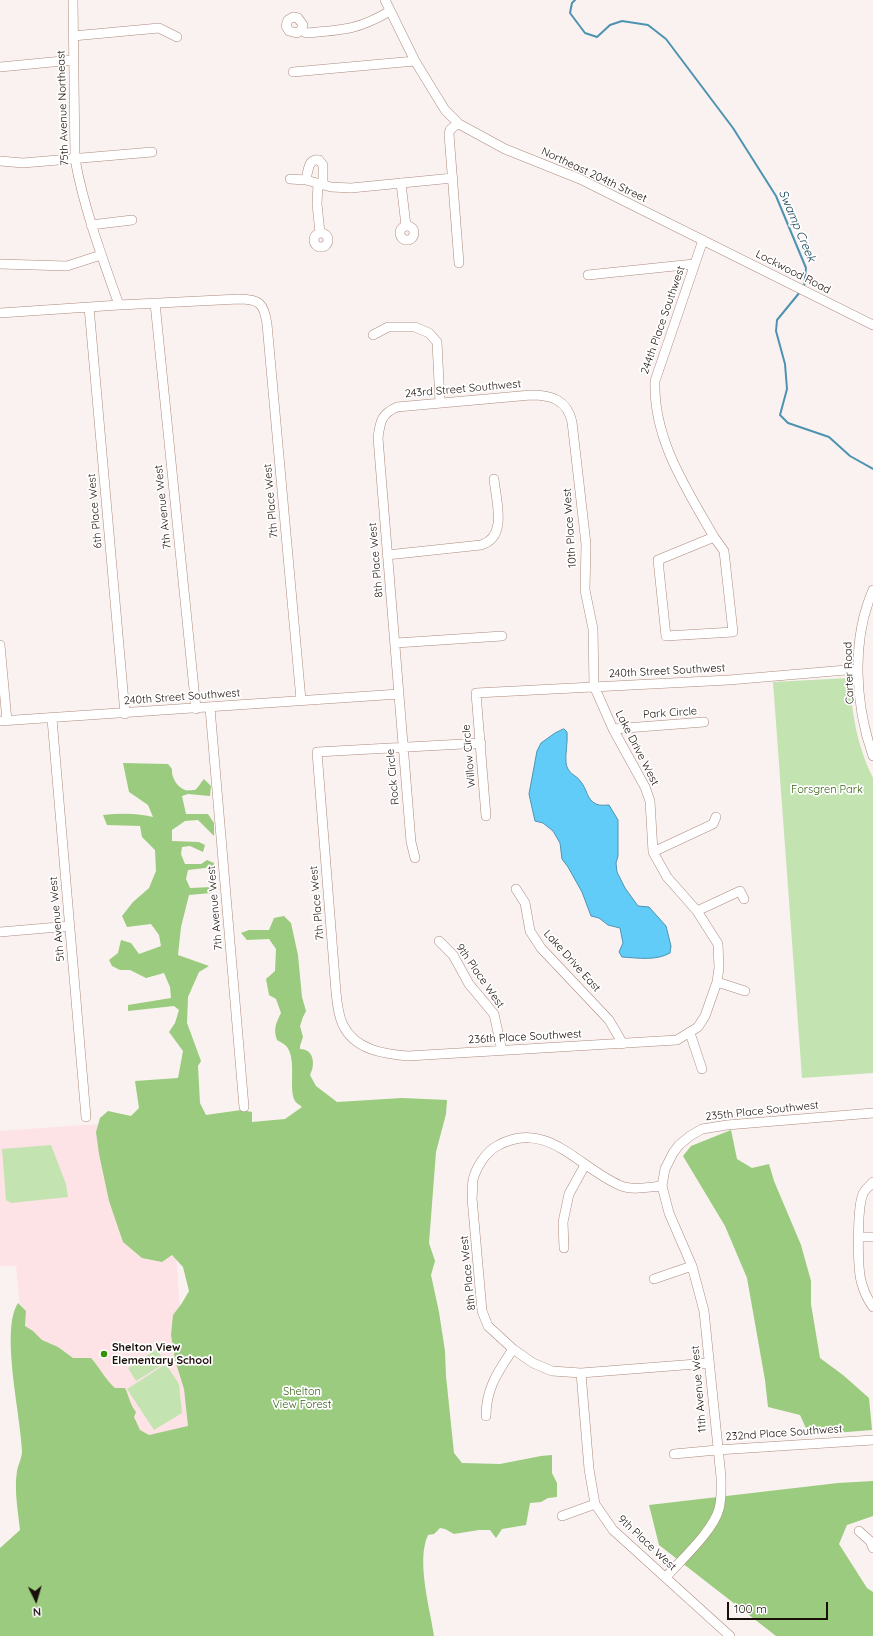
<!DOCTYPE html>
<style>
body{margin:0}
#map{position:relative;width:873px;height:1636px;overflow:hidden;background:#faf2f0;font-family:Quicksand,sans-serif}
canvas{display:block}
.north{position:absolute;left:16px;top:1580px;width:40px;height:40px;-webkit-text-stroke:3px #fff;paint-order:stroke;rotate:175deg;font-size:11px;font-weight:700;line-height:16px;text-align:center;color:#1b0f0a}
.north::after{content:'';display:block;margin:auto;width:14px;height:18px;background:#1b0f0a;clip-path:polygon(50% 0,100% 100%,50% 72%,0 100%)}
.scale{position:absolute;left:727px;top:1602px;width:101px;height:18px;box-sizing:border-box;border:2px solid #1b0f0a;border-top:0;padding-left:5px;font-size:12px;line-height:14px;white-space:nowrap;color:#1b0f0a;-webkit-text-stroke:3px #fff;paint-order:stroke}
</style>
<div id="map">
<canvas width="873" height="1636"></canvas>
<div class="north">N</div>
<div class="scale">100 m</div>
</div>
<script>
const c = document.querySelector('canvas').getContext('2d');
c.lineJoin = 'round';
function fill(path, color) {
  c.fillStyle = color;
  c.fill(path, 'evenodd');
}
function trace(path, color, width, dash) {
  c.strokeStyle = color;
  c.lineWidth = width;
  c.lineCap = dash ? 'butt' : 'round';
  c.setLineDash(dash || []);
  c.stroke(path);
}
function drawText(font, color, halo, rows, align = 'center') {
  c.font = font + ' Quicksand,sans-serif';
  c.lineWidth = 3.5;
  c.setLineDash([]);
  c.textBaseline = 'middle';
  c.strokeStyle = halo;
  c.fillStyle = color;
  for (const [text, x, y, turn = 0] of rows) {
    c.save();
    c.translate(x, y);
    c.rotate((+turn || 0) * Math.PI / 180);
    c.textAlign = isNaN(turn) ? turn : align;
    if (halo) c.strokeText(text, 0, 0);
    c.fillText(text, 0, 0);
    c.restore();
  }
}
fill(new Path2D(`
 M167,1119L189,1442L34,1451L16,1266H0V1131Z`), '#fee3e6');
fill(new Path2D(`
 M849,678C853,716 856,743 873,778V1073L802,1078L773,682Z
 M51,1145L66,1184L68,1197L11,1203L6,1200L2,1149Z
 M157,1349L164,1361V1364L136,1381L128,1368Z
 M164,1365L167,1366L179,1384L182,1413L154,1430L127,1389Z`), '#c3e3b1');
fill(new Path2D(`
 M123,763L168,764L172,769C171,777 177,787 185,790C187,791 192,790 195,790C199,787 200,783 204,779L211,786L210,796L188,794L182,796L186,814H208L214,823V836L198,820L185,821L172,830V841L199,842L205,845L203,852L190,846L182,847L181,854L185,864H201L207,860L214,863V867L188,870L186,879L190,888L212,887L211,893L189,895L181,927L178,955L209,966L199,972L188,997L187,1023L201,1061L198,1066L200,1103L206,1115L241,1110L252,1112V1122L285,1119L302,1107C300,1105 296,1103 295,1101C288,1089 297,1061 287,1047C285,1044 280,1042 277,1040C273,1029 276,1023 281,1013L276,999L269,995L266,979L275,971L276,949L269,939L247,940L241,933L249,930H269L274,918L284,916L291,923L298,955L302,997L306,1011L303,1017L300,1026L303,1037L300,1046V1049C315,1049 315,1066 310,1075L316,1086L337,1102L402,1098L447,1100L446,1114L436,1152L429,1243L435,1261L431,1275L439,1312L445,1351L446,1376L454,1453L462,1463L500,1464L541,1456L552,1455V1473L557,1483V1497L548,1498L541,1502L530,1503L526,1525L502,1529L496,1538L490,1530H479L454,1534L445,1529L440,1528L434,1534L428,1535C416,1561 430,1608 434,1636H0V1548L20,1530C18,1511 14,1490 17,1471C18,1465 22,1458 22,1451C21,1416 0,1330 18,1303L26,1311L25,1326L33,1331L42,1340L58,1347L73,1358H91C100,1368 105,1379 115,1388H125C129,1396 130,1405 136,1412L134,1417L140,1430L149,1435L188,1426L184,1389L175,1360L171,1335L173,1315L182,1303L189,1291L183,1267L172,1255L162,1262L142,1258L123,1242L109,1201L99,1154L96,1132L100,1118L108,1111L131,1116L139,1108L135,1081L178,1078L183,1051L169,1032L175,1023L179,1010L174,1006L128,1011V1005L171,998L170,987L164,973L146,978L130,970H120L112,966L109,960L118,953L121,940L131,943L139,954L161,946L159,935L151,924L127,927L122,916L133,902L149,888L156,871L155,850L142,837L140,826L107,825L103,815C120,813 137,813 153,817L148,805L129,792Z
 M731,1130L737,1159L752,1168L769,1164L774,1181L801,1245L811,1281V1304L820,1358L843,1375L869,1398L872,1430L809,1435L800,1415L768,1407L765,1380L747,1278L725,1226L683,1156L691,1146Z
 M873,1481V1516L847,1525L839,1544L867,1588L873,1592V1636H776L659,1545L649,1505L838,1483Z`), '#9bcb7e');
const water = new Path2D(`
 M564,729L567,732C568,742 565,754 566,763C568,775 576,774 581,782C587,789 587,800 596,804C600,806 605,805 609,805L618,820V856L616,863L617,872L625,888L638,906L649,907L666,926L671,946L670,953C656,961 638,958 622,957L619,952L623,943L620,928L608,925L599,918L591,916L582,892L568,867L562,859L560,843L553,831L543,823L535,821L529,794L537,751L541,743L555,733Z`);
fill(water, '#62ccf8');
trace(water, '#4d93b1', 1);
trace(new Path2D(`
 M575,0L572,3L570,13L585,33L597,37L610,25L622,21L648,25L666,39L733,128L776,196L806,268L804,287
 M800,292L777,320L776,331L785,364L787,389L780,415L788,423L829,437L850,456L873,469`), '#4d93b1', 2);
const minor = new Path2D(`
 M73,0L75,159C84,209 102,257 119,305
 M385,0L415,61L445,110L459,124L505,149L580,179L873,325
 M301,30L297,33L289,31L286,26L288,20L293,17L298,18L303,25L301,30L306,33C343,30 358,30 390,11
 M73,36L159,28L177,37
 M0,67L73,60
 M293,72L415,61
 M458,123L450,130L449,134L459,263
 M0,161L23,163L152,152
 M290,179L306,180L331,187L351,188L453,178
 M306,180C308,172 308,158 319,160L323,165V185
 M401,183L406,226
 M318,184L317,204L320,233
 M91,225L132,220
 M400 233a7 7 0 1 1 14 0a7 7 0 1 1-14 0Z
 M314 240a7 7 0 1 1 14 0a7 7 0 1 1-14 0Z
 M703,240L655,381C653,439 686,488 714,537
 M0,264L67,266L101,255
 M588,275L694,264
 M155,303L196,709
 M89,307L125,714
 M0,313L119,305L239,299C260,299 264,304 267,324L301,700
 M373,335L388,327H415L429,333L437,342L440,402
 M714,537L724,551L733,632L666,636L658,560Z
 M387,555L481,545C508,537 496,501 494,479
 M873,590C851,640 855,705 873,756
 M396,643L502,636
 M0,645L7,721
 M210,708L244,1107
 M52,719L86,1117
 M0,721L399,694
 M613,729L704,722
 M486,816L476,693L729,680L858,669
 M653,852L713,824L716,817
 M415,858L411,842L378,438C380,422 381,414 397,407L531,395C552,395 567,400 572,422L586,544L585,590L593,629L594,686L613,729L645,787L650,801L653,852L667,877L697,911L718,944L719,968L717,982L705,1016L698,1027L677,1040L408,1056C384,1054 355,1050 343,1025C338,1015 337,1003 336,992L317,752L481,743
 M516,889L525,903L530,931L541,948L609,1020L623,1044
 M697,911L740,891L744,899
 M0,932L70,926
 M439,941L453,955L469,984L494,1014L502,1051
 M717,982L745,991
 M690,1033L702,1069
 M873,1182C870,1186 864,1190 863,1194C857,1207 857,1271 862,1284C864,1292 868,1300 873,1307
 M662,1186C649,1187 631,1191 619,1185C578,1167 546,1118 497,1146C486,1152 476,1167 473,1180C472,1185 473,1192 472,1198L482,1311L488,1326L513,1349L533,1363L552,1371L581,1373L709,1363
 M859,1237H873
 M564,1248L563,1222L569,1194L585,1165
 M654,1279L692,1266
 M581,1373L589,1469L595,1504L613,1530L730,1636
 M486,1416C486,1388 498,1372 513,1349
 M674,1454L717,1450L873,1440
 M562,1516L595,1504
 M859,1531L870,1541L873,1548
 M666,1577C682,1559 713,1531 719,1509C722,1498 721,1488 721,1477L704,1311L692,1266L669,1213L662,1186L665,1169L673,1153L679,1145L690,1136L702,1129L727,1125L873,1113`);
trace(minor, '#ac8a7d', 10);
trace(minor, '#fff', 9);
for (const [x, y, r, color] of [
 [104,1354,4,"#33910a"]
]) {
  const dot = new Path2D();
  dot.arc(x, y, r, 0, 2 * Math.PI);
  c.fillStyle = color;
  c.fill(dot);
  trace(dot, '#fff', 1.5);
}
drawText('11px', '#1b0f0a', '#fff', [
 ["75th Avenue Northeast",63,108,-92],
 ["Northeast 204th Street",594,175,25],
 ["Lockwood Road",793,272,27],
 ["244th Place Southwest",663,320,-71],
 ["243rd Street Southwest",463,389,-5],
 ["7th Place West",271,501,-95],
 ["7th Avenue West",163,507,-96],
 ["6th Place West",95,511,-95],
 ["10th Place West",570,528,-94],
 ["8th Place West",376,560,-95],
 ["240th Street Southwest",667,671,-3],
 ["Carter Road",849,673,-92],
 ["240th Street Southwest",182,697,-4],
 ["Park Circle",670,713,-4],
 ["Lake Drive West",637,748,63],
 ["Willow Circle",469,756,-95],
 ["Rock Circle",393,777,-95],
 ["7th Place West",317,903,-95],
 ["7th Avenue West",215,908,-95],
 ["5th Avenue West",57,919,-95],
 ["Lake Drive East",572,961,48],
 ["9th Place West",480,976,55],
 ["236th Place Southwest",525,1037,-3],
 ["235th Place Southwest",762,1111,-6],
 ["8th Place West",468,1273,-96],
 ["11th Avenue West",699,1389,-95],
 ["232nd Place Southwest",784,1433,-4],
 ["9th Place West",647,1543,43]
]);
drawText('11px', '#335e0e', '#fff', [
 ["Forsgren Park",827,790],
 ["Shelton",302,1392],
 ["View Forest",302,1405]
]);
drawText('bold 11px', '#1b0f0a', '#fff', [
 ["Shelton View",112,1348],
 ["Elementary School",112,1361]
], 'left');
drawText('italic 12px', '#154355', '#fff', [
 ["Swamp Creek",797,226,67]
]);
</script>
